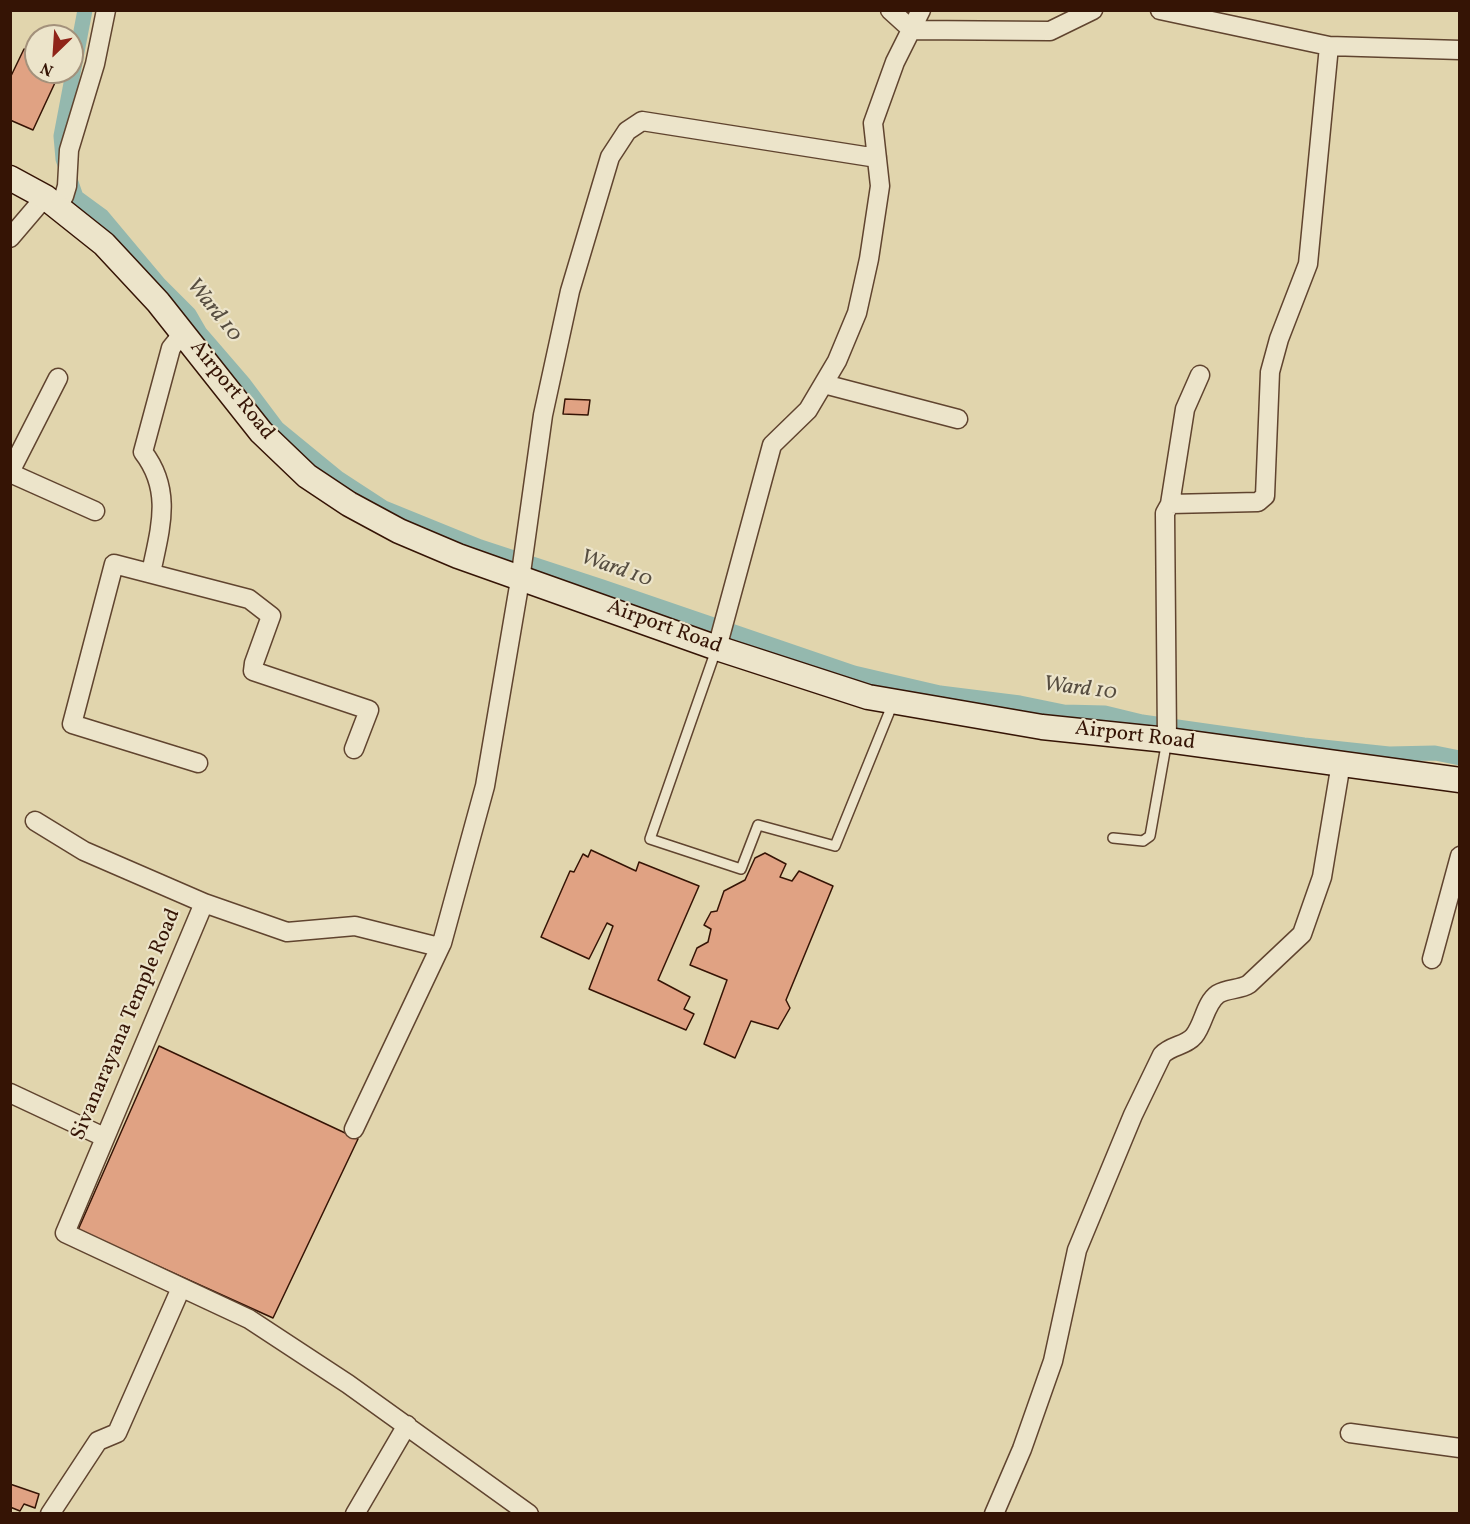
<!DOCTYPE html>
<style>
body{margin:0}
#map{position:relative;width:1470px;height:1524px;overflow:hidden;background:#e1d5ad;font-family:Vollkorn,serif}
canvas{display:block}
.frame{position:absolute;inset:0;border:12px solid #351405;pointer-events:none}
.north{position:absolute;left:24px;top:24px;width:60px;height:60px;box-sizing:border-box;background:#ece4ca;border:2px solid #a3917b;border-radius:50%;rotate:205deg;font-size:16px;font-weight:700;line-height:24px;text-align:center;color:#351405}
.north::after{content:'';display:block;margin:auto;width:21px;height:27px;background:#8f2418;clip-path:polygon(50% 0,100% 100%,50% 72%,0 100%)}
</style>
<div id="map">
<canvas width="1470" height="1524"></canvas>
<div class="frame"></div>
<div class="north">N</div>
</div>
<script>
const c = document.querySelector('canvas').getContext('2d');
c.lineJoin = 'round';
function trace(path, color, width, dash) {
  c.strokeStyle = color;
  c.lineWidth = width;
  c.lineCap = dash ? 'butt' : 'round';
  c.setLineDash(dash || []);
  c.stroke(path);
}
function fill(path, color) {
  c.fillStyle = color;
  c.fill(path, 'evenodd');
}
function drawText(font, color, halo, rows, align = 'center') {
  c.font = font + ' Vollkorn,serif';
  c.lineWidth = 4.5;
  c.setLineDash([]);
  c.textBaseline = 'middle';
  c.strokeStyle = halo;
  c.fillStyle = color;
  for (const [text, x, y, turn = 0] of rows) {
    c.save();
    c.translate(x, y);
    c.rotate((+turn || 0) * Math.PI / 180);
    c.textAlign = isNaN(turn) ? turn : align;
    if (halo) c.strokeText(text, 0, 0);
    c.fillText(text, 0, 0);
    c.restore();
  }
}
trace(new Path2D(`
 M85,10L61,136L63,159L76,197L102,216L159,284L189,314L200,333L244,384L277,428L338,478L384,508L480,547L602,587L854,673L940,693L1020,703L1064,712L1105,713L1142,722L1304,745L1389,754L1435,753L1460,758`), '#94b8ae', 15);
const building = new Path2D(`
 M24,49L36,54V72H60L33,130L10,120V78Z
 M565,399L590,400L588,415L563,414Z
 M591,850L636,871L639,862L699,886L658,980L690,997L684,1009L694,1014L686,1030L589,989L613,926L607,923L589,959L541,937L570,871L574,872L583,854L588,857Z
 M765,853L786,864L780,877L792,881L799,871L833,886L786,1000L790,1008L778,1029L751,1021L735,1058L704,1044L727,980L690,965L697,948L708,942L711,929L704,925L711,912L717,911L724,891L745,880L755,858Z
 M159,1046L358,1139L273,1318L78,1230Z
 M10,1484L39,1494L35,1508L24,1504L20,1511L10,1507Z`);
fill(building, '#e0a283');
trace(building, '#351405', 1.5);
const service = new Path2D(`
 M716,650L650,839L741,869L758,825L835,846L893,703
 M1113,838L1143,841L1150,836L1167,740`);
const minor = new Path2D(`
 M890,10L912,30L1050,31L1093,10
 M1160,10L1329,46L1460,50
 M57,206L64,196L67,186L69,150L95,64L106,10
 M10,238L45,197
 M824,384L958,419
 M10,472L58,378
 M10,473L95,511
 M1170,504L1185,409L1200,375
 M151,573C160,529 173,491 143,452L171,348L183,333
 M717,648L772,445L808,410L837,361L857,313L869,259L880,186L873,123L895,62L921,10
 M1167,740L1165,513L1170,504L1258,502L1265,496L1270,372L1279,339L1308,264L1329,46
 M198,763L72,724L114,564L249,599L271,616L254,663L253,671L369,710L354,749
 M35,821L84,851L204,903
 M1432,959L1460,856
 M10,1093L104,1137
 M354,1129L442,943
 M1350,1433L1460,1448
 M50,1514L98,1441L117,1433L181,1288
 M355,1514L407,1425
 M529,1514L348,1384L249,1319L65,1233L204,903L287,932L355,926L435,946L442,943L485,786L520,580L543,415L570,291L610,157L627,131L642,121L877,158
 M994,1514L1022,1449L1053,1361L1077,1250L1133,1115L1162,1055C1171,1045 1186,1046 1194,1036C1204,1024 1205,1003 1218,994C1228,988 1240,990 1249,984L1302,934L1322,877L1341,763`);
const secondary = new Path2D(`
 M10,178L45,197L104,244L158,302L261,432L307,476L349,504L399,531L458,556L717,648L868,697L1042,727L1167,740L1460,780`);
trace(service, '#60442f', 12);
trace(minor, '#60442f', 21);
trace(secondary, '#351405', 27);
trace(service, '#ece4ca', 9);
trace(minor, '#ece4ca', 18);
trace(secondary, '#ece4ca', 24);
drawText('21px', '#351405', '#ece4ca', [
 ["Airport Road",231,391,51],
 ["Airport Road",664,628,20],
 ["Airport Road",1135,737,7],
 ["Sivanarayana Temple Road",127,1025,-67]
]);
drawText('italic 22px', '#564d40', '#ece4ca', [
 ["Ward 10",213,311,51],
 ["Ward 10",616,570,19],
 ["Ward 10",1080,690,7]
]);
</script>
